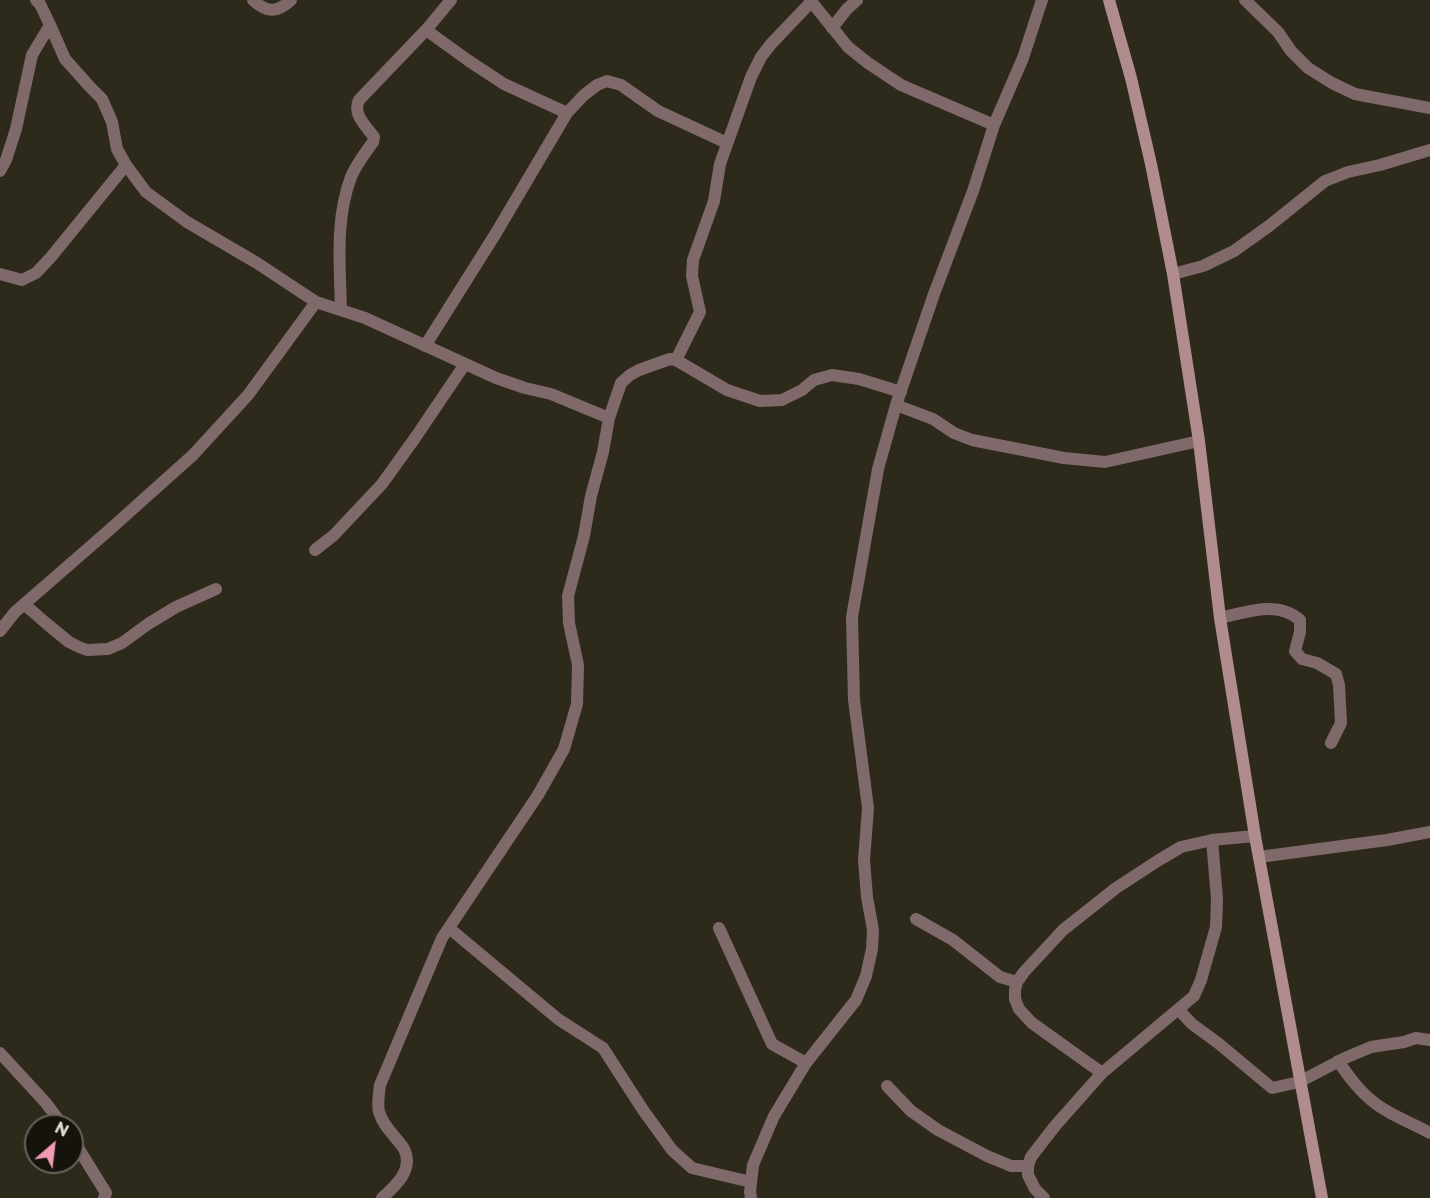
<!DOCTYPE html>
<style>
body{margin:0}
#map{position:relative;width:1430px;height:1198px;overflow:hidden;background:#2e2a1b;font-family:Montserrat,sans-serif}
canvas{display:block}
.north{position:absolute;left:24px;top:1114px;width:60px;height:60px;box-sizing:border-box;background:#15130c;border:2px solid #65635b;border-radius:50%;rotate:28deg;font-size:16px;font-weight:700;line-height:24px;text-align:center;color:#dddbd1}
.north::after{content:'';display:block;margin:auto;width:21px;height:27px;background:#f19ab3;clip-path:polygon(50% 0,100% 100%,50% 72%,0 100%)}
</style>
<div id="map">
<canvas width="1430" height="1198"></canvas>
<div class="north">N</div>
</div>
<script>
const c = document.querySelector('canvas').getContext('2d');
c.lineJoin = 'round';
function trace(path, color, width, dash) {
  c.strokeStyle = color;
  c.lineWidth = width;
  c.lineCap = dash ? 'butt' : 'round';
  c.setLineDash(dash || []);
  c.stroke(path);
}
trace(new Path2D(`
 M36,0L40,4L50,25L65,59L90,87L102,99L112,122L117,149L126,165L146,192L187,222L257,263L316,302L365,318L496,378L525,388L551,394L609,418
 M253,0C267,13 277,13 291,0
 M810,0L848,47L868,63L901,85L994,125
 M1245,0L1278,32L1291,51L1308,68L1332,83L1355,94L1430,108
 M832,28L847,9L857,0
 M426,30L469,61L504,84L567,113
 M0,171L6,160L16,129L32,55L50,25
 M0,274L22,280L36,273L51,257L126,165
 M1173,274L1203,266L1234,251L1269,226L1325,181L1348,172L1380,165L1430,150
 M341,310C340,266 335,219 351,177C356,165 365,153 373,142L374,137C366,126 352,114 359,100L426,30L451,0
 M425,346L496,233L567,113L584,95L597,85L607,81L621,85L658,111L727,143
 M676,360L700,312L692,276L693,260L714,201L720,164L751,77L761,57L771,44L811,2
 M896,405L933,419L954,433L972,440L1064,458L1105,462L1199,441
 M315,550L334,535L382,484L415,438L465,364
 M24,604L47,624L69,642L79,647L87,650L108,649L122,643L148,624L176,607L216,589
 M1220,618C1246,612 1278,600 1300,620V632L1295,651L1302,659L1317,663L1336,674L1339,685L1341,723L1331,743
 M0,631L15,612L107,532L193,455L248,395L316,302
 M1259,857L1387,840L1430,832
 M916,919L953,940L1000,977L1017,982
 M449,928L558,1019L603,1048L643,1110L672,1150L692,1168L751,1182
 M719,928L772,1044L806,1063
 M1179,1010L1192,1024L1218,1043L1272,1088L1299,1082L1345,1058L1371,1047L1404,1042L1416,1038L1430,1040
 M0,1053L46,1103L63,1126
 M1338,1061C1349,1077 1360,1092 1376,1104C1392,1116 1412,1123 1430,1133
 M1102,1073L1032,1023L1019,1009L1015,999V990L1017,982L1024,972L1063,930L1116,888L1159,860L1181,847L1212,840L1255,836
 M887,1086L911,1111L938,1130L987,1156L1011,1166H1028
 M72,1138L106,1193L104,1198
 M382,1198C395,1186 413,1171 405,1151C403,1146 398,1141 394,1136C388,1129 382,1122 379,1112C377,1103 379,1094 380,1085L442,938L538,795L564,749L577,704L578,665L569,623L568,596L584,536L591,496L603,452L609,418L621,383L630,375L639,370L670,359L676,360L727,390L760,401L782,400L802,390L814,380L832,375L859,379L901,392
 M751,1198L750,1192L753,1165L774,1116L806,1063L856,1000L866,976L872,949L873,930L867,897L864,860L868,808L854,700L852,617L878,469L896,405L934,294L973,191L994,125L1023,58L1042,0
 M1044,1198L1035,1189L1028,1175V1166L1031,1157L1055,1126L1102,1073L1194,996L1201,980L1216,927L1217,899L1212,840`), '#80696a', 12);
trace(new Path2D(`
 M1109,0L1131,78L1151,164L1173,274L1199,441L1220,618L1255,836L1322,1198`), '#b08c8e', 12);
</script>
